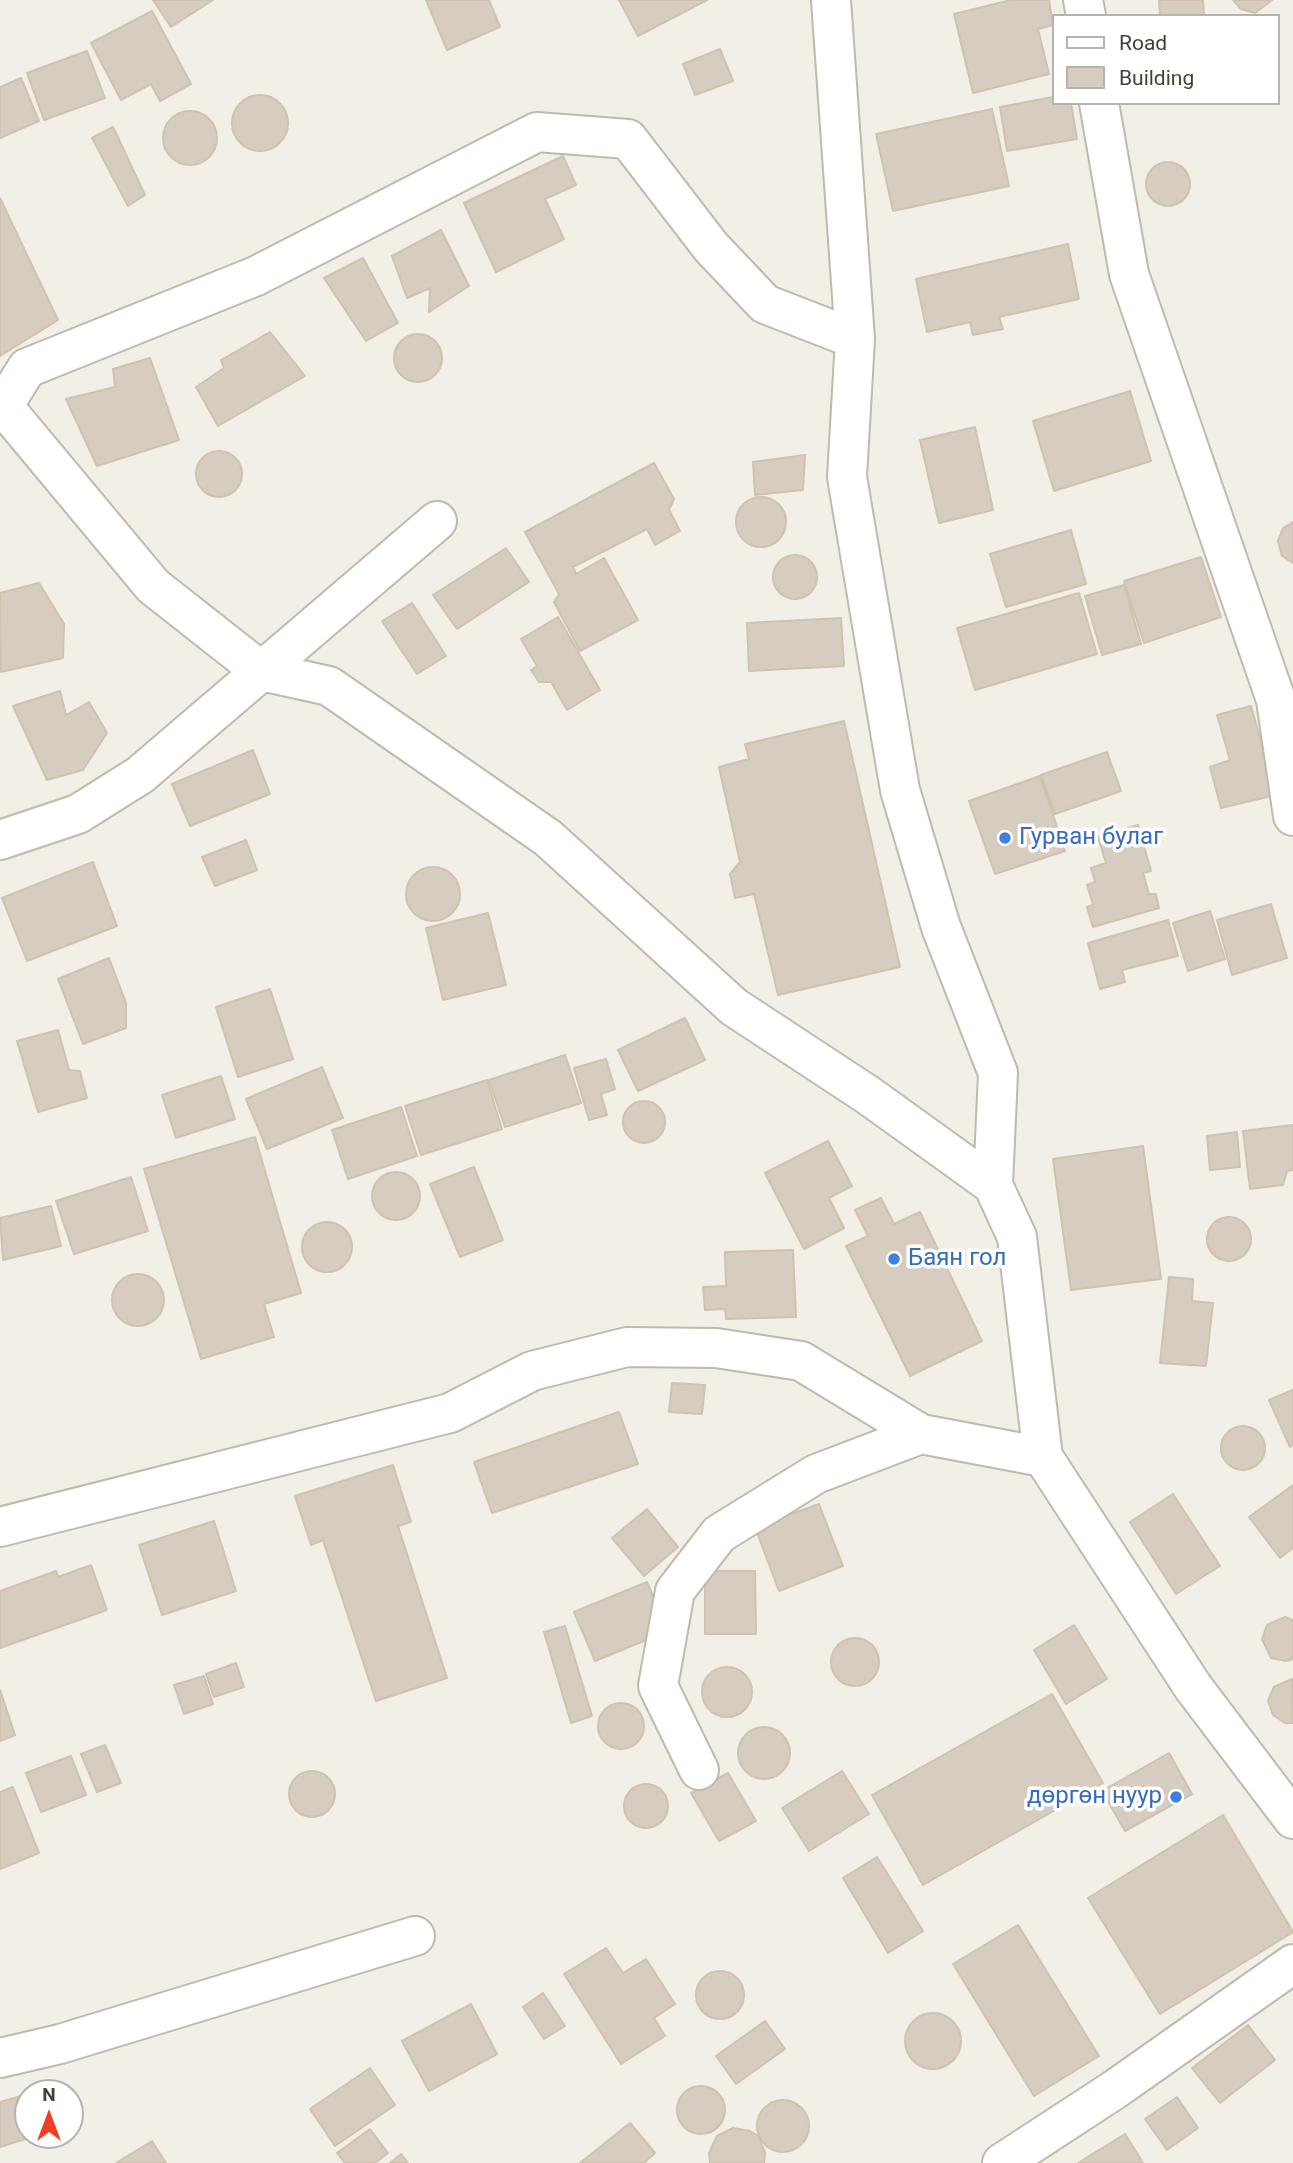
<!DOCTYPE html>
<meta charset="utf-8">
<style>
body{margin:0}
#map{position:relative;width:1293px;height:2163px;overflow:hidden;background:#f2efe7;font-family:Roboto,sans-serif}
canvas{display:block}
.legend{position:absolute;left:1052px;top:14px;width:228px;height:91px;box-sizing:border-box;background:#fff;border:2px solid #b5b2af;margin:0;padding:9px 12px;list-style:none;font-size:21px;color:#453f36}
.legend li{display:flex;align-items:center;gap:14px;height:35px}
.legend b{width:35px;border:2px solid #b5b2af}
.north{position:absolute;left:14px;top:2079px;width:70px;height:70px;box-sizing:border-box;background:#fff;border:2px solid #b5b2af;border-radius:50%;rotate:0deg;font-size:19px;font-weight:700;line-height:28px;text-align:center;color:#453f36}
.north::after{content:'';display:block;margin:auto;width:24px;height:32px;background:#ee3f22;clip-path:polygon(50% 0,100% 100%,50% 72%,0 100%)}
</style>
<div id="map">
<canvas width="1293" height="2163"></canvas>
<ul class="legend">
<li><b style="height:9px;background:#fff"></b>Road</li>
<li><b style="height:19px;background:#d6cdc0"></b>Building</li>
</ul>
<div class="north">N</div>
</div>
<script>
const c = document.querySelector('canvas').getContext('2d');
c.lineJoin = 'round';
function fill(path, color) {
  c.fillStyle = color;
  c.fill(path, 'evenodd');
}
function trace(path, color, width, dash) {
  c.strokeStyle = color;
  c.lineWidth = width;
  c.lineCap = dash ? 'butt' : 'round';
  c.setLineDash(dash || []);
  c.stroke(path);
}
function drawText(font, color, halo, rows, align = 'center') {
  c.font = font + ' Roboto,sans-serif';
  c.lineWidth = 7;
  c.setLineDash([]);
  c.textBaseline = 'middle';
  c.strokeStyle = halo;
  c.fillStyle = color;
  for (const [text, x, y, turn = 0] of rows) {
    c.save();
    c.translate(x, y);
    c.rotate((+turn || 0) * Math.PI / 180);
    c.textAlign = isNaN(turn) ? turn : align;
    if (halo) c.strokeText(text, 0, 0);
    c.fillText(text, 0, 0);
    c.restore();
  }
}
const building = new Path2D(`
 M153,0H213L171,27Z
 M426,0H489L500,27L447,50Z
 M619,0H707L638,36Z
 M1011,0H1049L1053,25L1038,29L1049,74L973,93L954,14Z
 M1159,0H1203L1204,16H1160Z
 M1233,0H1272L1255,13L1241,9Z
 M152,11L191,84L160,101L151,84L121,100L91,43Z
 M720,49L733,81L695,95L683,64Z
 M87,51L105,98L44,120L27,73Z
 M21,78L39,121L0,138V87Z
 M232 123a28 28 0 1 1 56 0a28 28 0 1 1-56 0Z
 M1053,97V103H1071L1077,139L1007,151L1000,107Z
 M992,109L1009,186L893,211L876,134Z
 M163 138a27 27 0 1 1 54 0a27 27 0 1 1-54 0Z
 M113,127L145,195L128,206L92,138Z
 M563,156L576,185L545,199L564,239L496,272L464,203Z
 M1146 184a22 22 0 1 1 44 0a22 22 0 1 1-44 0Z
 M0,198L58,320L0,356Z
 M441,230L469,286L429,312L430,288L407,298L392,256Z
 M1068,244L1079,299L999,317L1003,329L973,335L970,322L927,332L916,279Z
 M363,258L398,323L366,341L324,278Z
 M270,332L305,376L218,426L196,387L224,368L221,360Z
 M394 358a24 24 0 1 1 48 0a24 24 0 1 1-48 0Z
 M150,358L179,440L97,466L66,399L115,387L113,369Z
 M1130,391L1151,461L1054,491L1033,421Z
 M975,427L993,510L939,523L920,440Z
 M196 474a23 23 0 1 1 46 0a23 23 0 1 1-46 0Z
 M805,455L803,490L755,495L753,462Z
 M654,463L674,499L669,510L680,531L655,545L647,529L573,567L576,574L604,558L638,620L580,651L554,602L559,594L525,532Z
 M736 522a25 25 0 1 1 50 0a25 25 0 1 1-50 0Z
 M1293,522V563L1282,556L1278,541L1283,528Z
 M1071,530L1086,584L1006,607L990,554Z
 M506,548L529,582L457,629L433,595Z
 M773 577a22 22 0 1 1 44 0a22 22 0 1 1-44 0Z
 M1201,557L1221,617L1144,643L1124,581Z
 M39,583L64,624L63,658L1,672L0,593Z
 M1124,585L1141,644L1102,655L1085,596Z
 M1079,593L1097,654L975,690L957,628Z
 M412,603L446,656L417,674L382,621Z
 M558,617L600,690L567,710L551,682H539L531,670L537,666L521,639Z
 M841,618L844,666L749,671L747,623Z
 M60,691L66,715L89,702L107,733L83,770L47,780L13,706Z
 M1251,706L1276,795L1221,808L1210,767L1230,760L1217,715Z
 M844,721L900,967L778,995L754,894L735,898L730,874L740,862L719,767L749,759L745,744Z
 M253,750L270,794L190,826L172,784Z
 M1107,752L1121,791L1055,814L1041,775Z
 M1040,776L1065,851L995,874L969,801Z
 M1138,825L1151,871L1143,873L1149,894H1156L1159,908L1093,927L1087,907L1093,905L1087,885L1095,882L1091,868L1106,863L1098,837Z
 M246,840L257,870L215,886L202,857Z
 M93,862L117,926L27,961L2,898Z
 M406 894a27 27 0 1 1 54 0a27 27 0 1 1-54 0Z
 M1271,904L1287,958L1232,975L1217,920Z
 M1210,911L1225,959L1188,971L1173,923Z
 M488,913L506,985L443,1000L426,928Z
 M1168,920L1178,956L1122,970L1125,982L1100,989L1088,943Z
 M109,958L126,1003V1028L83,1044L58,979Z
 M270,989L293,1059L238,1077L216,1007Z
 M685,1018L705,1060L638,1091L618,1050Z
 M58,1030L69,1070L80,1071L87,1098L38,1112L17,1041Z
 M565,1055L581,1103L505,1127L489,1080Z
 M606,1059L615,1089L601,1094L607,1115L589,1120L574,1068Z
 M322,1067L343,1118L267,1149L246,1099Z
 M221,1076L235,1119L176,1138L162,1095Z
 M487,1080L502,1129L421,1155L405,1106Z
 M623 1122a21 21 0 1 1 42 0a21 21 0 1 1-42 0Z
 M401,1107L417,1156L348,1179L332,1130Z
 M1293,1125V1170L1287,1171L1283,1185L1250,1189L1243,1131Z
 M1237,1132L1240,1167L1210,1170L1207,1136Z
 M255,1137L301,1293L264,1304L274,1337L201,1359L144,1169Z
 M828,1141L852,1186L829,1198L844,1228L804,1249L765,1173Z
 M1143,1146L1161,1279L1071,1290L1053,1159Z
 M474,1167L503,1240L460,1257L430,1184Z
 M372 1196a24 24 0 1 1 48 0a24 24 0 1 1-48 0Z
 M131,1177L148,1231L74,1254L56,1201Z
 M881,1198L894,1224L920,1212L982,1341L910,1376L846,1246L868,1236L855,1210Z
 M51,1206L61,1246L3,1260L0,1218Z
 M1207 1239a22 22 0 1 1 44 0a22 22 0 1 1-44 0Z
 M302 1247a25 25 0 1 1 50 0a25 25 0 1 1-50 0Z
 M793,1250L796,1317L726,1319L725,1309L705,1310L703,1287L726,1286L725,1252Z
 M112 1300a26 26 0 1 1 52 0a26 26 0 1 1-52 0Z
 M1169,1277L1193,1279L1192,1301L1213,1303L1206,1366L1160,1363Z
 M672,1383L705,1385L702,1414L669,1412Z
 M1293,1390V1445L1290,1447L1269,1400Z
 M619,1412L638,1464L492,1513L474,1462Z
 M1221 1448a22 22 0 1 1 44 0a22 22 0 1 1-44 0Z
 M393,1465L411,1522L398,1526L447,1678L376,1701L323,1540L311,1545L295,1496Z
 M1293,1485V1548L1280,1558L1249,1517Z
 M1173,1494L1220,1566L1176,1594L1130,1522Z
 M819,1504L843,1566L779,1591L755,1527Z
 M647,1509L678,1547L644,1576L612,1538Z
 M214,1521L236,1591L162,1615L139,1545Z
 M91,1565L107,1610L0,1648V1591L56,1571L58,1577Z
 M705,1571H755L756,1634H705Z
 M647,1582L668,1631L595,1661L574,1612Z
 M1285,1617L1293,1620V1659L1286,1661L1271,1658L1262,1639L1267,1625Z
 M1074,1625L1107,1679L1066,1704L1034,1650Z
 M565,1626L592,1716L571,1723L544,1632Z
 M831 1662a24 24 0 1 1 48 0a24 24 0 1 1-48 0Z
 M236,1663L244,1687L214,1697L206,1674Z
 M702 1692a25 25 0 1 1 50 0a25 25 0 1 1-50 0Z
 M204,1676L213,1704L184,1714L174,1685Z
 M1292,1679L1293,1723H1285L1273,1715L1268,1701L1274,1687Z
 M0,1690L15,1735L0,1741Z
 M1052,1694L1103,1783L923,1885L872,1795Z
 M598 1726a23 23 0 1 1 46 0a23 23 0 1 1-46 0Z
 M738 1753a26 26 0 1 1 52 0a26 26 0 1 1-52 0Z
 M105,1745L121,1783L97,1792L81,1754Z
 M1169,1753L1192,1794L1125,1831L1102,1791Z
 M71,1756L86,1795L41,1812L26,1773Z
 M289 1794a23 23 0 1 1 46 0a23 23 0 1 1-46 0Z
 M842,1771L869,1814L809,1851L782,1808Z
 M728,1773L756,1821L719,1841L691,1793Z
 M624 1806a22 22 0 1 1 44 0a22 22 0 1 1-44 0Z
 M13,1787L39,1853L0,1869V1792Z
 M1223,1815L1293,1932L1160,2014L1088,1898Z
 M877,1857L923,1931L888,1953L843,1878Z
 M1018,1925L1099,2056L1034,2096L953,1964Z
 M606,1948L623,1973L646,1959L675,2004L654,2018L665,2036L621,2064L564,1974Z
 M696 1995a24 24 0 1 1 48 0a24 24 0 1 1-48 0Z
 M543,1993L565,2026L544,2039L523,2007Z
 M471,2004L497,2054L429,2091L402,2041Z
 M905 2041a28 28 0 1 1 56 0a28 28 0 1 1-56 0Z
 M765,2021L785,2049L736,2084L716,2056Z
 M1248,2025L1275,2060L1220,2103L1192,2068Z
 M370,2068L395,2105L335,2146L310,2109Z
 M677 2110a24 24 0 1 1 48 0a24 24 0 1 1-48 0Z
 M52,2087L54,2093H30Z
 M28,2094V2135H38L0,2147V2102Z
 M1177,2097L1198,2128L1167,2150L1145,2119Z
 M757 2126a26 26 0 1 1 52 0a26 26 0 1 1-52 0Z
 M630,2123L655,2153L644,2163H580Z
 M733,2128L750,2131L758,2136L765,2153L764,2163H710L709,2153L717,2136Z
 M370,2129L388,2153L375,2163H345L337,2153Z
 M1125,2134L1143,2163H1078Z
 M152,2141L166,2163H116Z
 M401,2154L408,2163H390Z`);
fill(building, '#d6cdc0');
trace(building, '#cec2b1', 2);
const street = new Path2D(`
 M831,0L855,339L847,477L900,790L941,927L998,1073L993,1185L1017,1237L1043,1457L1193,1687L1293,1819
 M1083,0L1086,16
 M1099,103L1129,274L1276,700L1293,816
 M855,339L765,304L711,247L628,139L537,132L256,276L27,368L3,406L153,586L261,671L329,686L548,838L734,1007L868,1095L993,1185
 M0,840L78,814L140,775L437,521
 M0,1527L450,1413L532,1371L627,1347L716,1348L801,1361L921,1434L1043,1457
 M699,1770L658,1686L675,1591L719,1534L816,1474L921,1434
 M0,2058L60,2044L415,1936
 M1002,2163L1114,2090L1293,1964`);
trace(street, '#c0b9ad', 42);
trace(street, '#fff', 38);
for (const [x, y, r, color] of [
 [1005,838,7,"#3f7fe0"],
 [894,1259,7,"#3f7fe0"],
 [1176,1797,7,"#3f7fe0"]
]) {
  const dot = new Path2D();
  dot.arc(x, y, r, 0, 2 * Math.PI);
  c.fillStyle = color;
  c.fill(dot);
  trace(dot, '#fff', 2.5);
}
drawText('24px', '#366cbe', '#fff', [
 ["Гурван булаг",1019,838],
 ["Баян гол",908,1259],
 ["дөргөн нуур",1162,1797,"right"]
], 'left');
</script>
